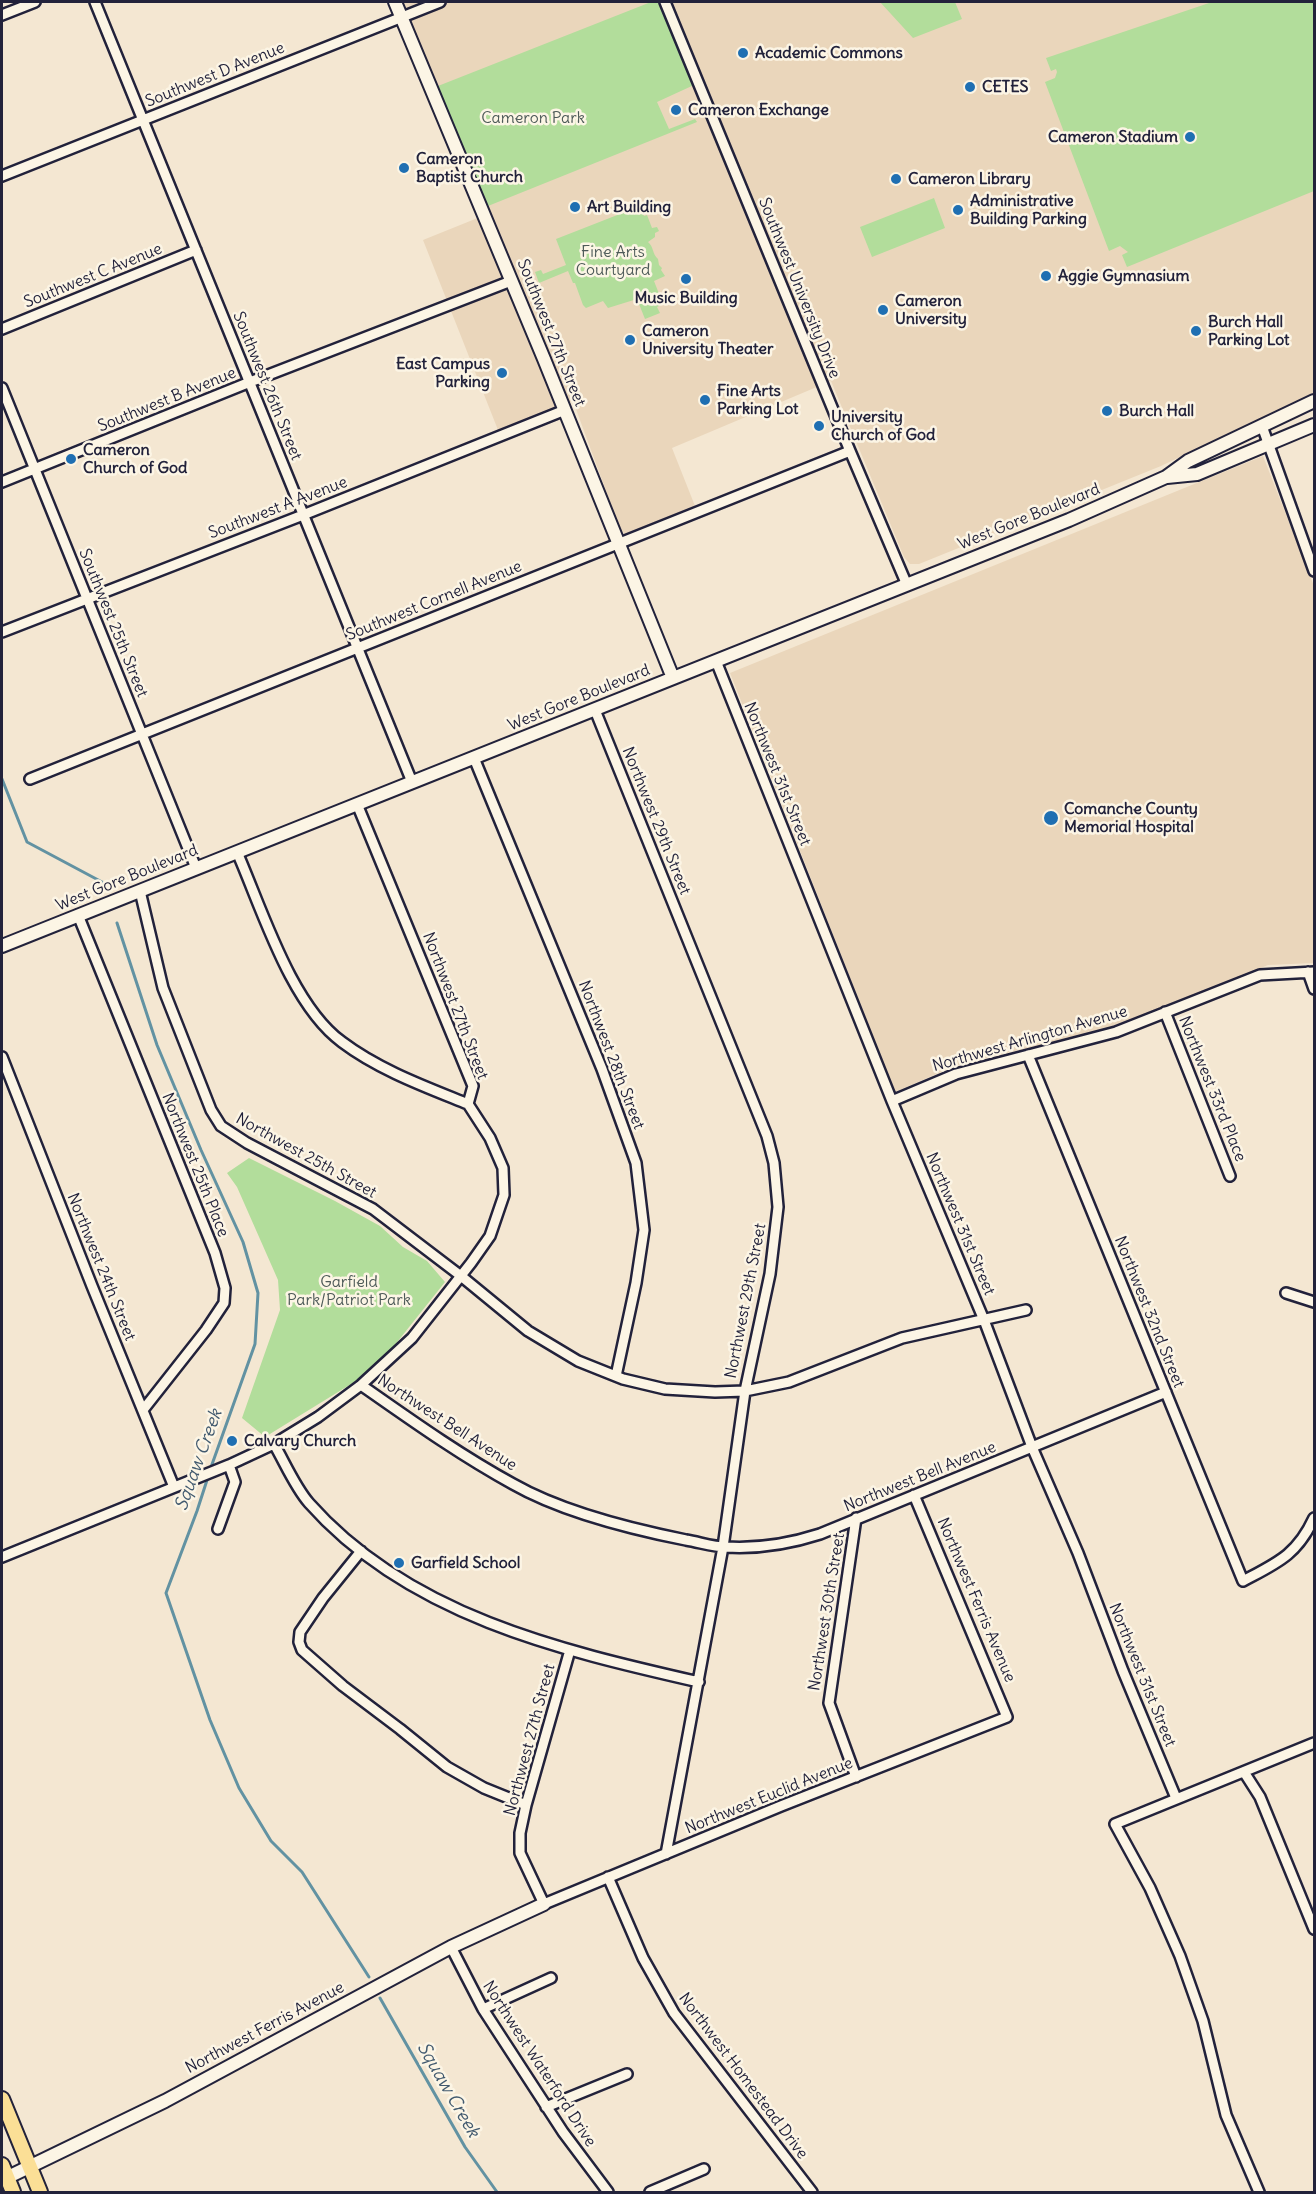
<!DOCTYPE html>
<style>
body{margin:0}
#map{position:relative;width:1316px;height:2194px;overflow:hidden;background:#f4e7d2;font-family:Delius,sans-serif}
canvas{display:block}
.frame{position:absolute;inset:0;border:3px solid #22223b;pointer-events:none}
</style>
<div id="map">
<canvas width="1316" height="2194"></canvas>
<div class="frame"></div>
</div>
<script>
const c = document.querySelector('canvas').getContext('2d');
c.lineJoin = 'round';
function fill(path, color) {
  c.fillStyle = color;
  c.fill(path, 'evenodd');
}
function trace(path, color, width, dash) {
  c.strokeStyle = color;
  c.lineWidth = width;
  c.lineCap = dash ? 'butt' : 'round';
  c.setLineDash(dash || []);
  c.stroke(path);
}
function drawText(font, color, halo, rows, align = 'center') {
  c.font = font + ' Delius,sans-serif';
  c.lineWidth = 5;
  c.setLineDash([]);
  c.textBaseline = 'middle';
  c.strokeStyle = halo;
  c.fillStyle = color;
  for (const [text, x, y, turn = 0] of rows) {
    c.save();
    c.translate(x, y);
    c.rotate((+turn || 0) * Math.PI / 180);
    c.textAlign = isNaN(turn) ? turn : align;
    if (halo) c.strokeText(text, 0, 0);
    c.fillText(text, 0, 0);
    c.restore();
  }
}
fill(new Path2D(`
 M402,2H1314V393L1161,466L919,564H910L904,557L831,381L672,448L695,506L625,534L620,529L573,401L498,430L423,240L490,213Z
 M1263,456L1314,586V963L1268,965L1140,1017L1107,1028L955,1066L895,1092L730,673Z`), '#ead6bb');
fill(new Path2D(`
 M651,2H658L694,85L657,102L669,129L695,119L697,122L488,206L438,86Z
 M880,2H955L962,19L913,38Z
 M1212,2H1314V191L1127,267L1122,255L1128,252L1120,246L1109,251L1045,82L1055,78L1057,72L1056,69L1051,71L1046,58Z
 M934,198L945,228L872,257L860,227Z
 M637,201L644,216L647,215L652,228L657,227L659,231L655,233V237L648,242C654,247 652,254 658,259L659,265L662,268L661,270L665,276L654,281L663,304L657,307L660,313L645,319L637,299L608,308L603,301L586,308L583,305L575,283H573L568,271L539,283L535,272L541,270L543,274L566,265L556,239L625,212L624,206Z
 M249,1158L335,1201L380,1226L403,1247L427,1261L445,1282L390,1351L356,1381L265,1437L242,1418L280,1310L278,1280L237,1187L227,1173Z`), '#b2dd9b');
trace(new Path2D(`
 M2,779L27,842L102,882
 M117,923L157,1045L201,1150L243,1242L258,1293L255,1344L210,1470
 M208,1477L197,1511L166,1593L210,1720L239,1788L271,1841L302,1872L369,1977
 M380,1998L465,2147L497,2192`), '#6292a2', 3);
const street = new Path2D(`
 M95,2L412,782
 M665,2L850,451L907,585
 M2,15L35,2
 M2,176L440,2
 M2,329L196,250
 M2,388L196,868
 M1262,426L1314,571
 M2,482L250,382L511,281
 M2,632L303,515L565,410
 M716,661L892,1101L984,1320L1032,1447L1078,1553L1123,1671L1176,1798
 M595,710L767,1136L774,1163L778,1207L770,1274L745,1391L723,1547L666,1854
 M474,758L602,1069L636,1163L644,1230L636,1283L616,1376
 M30,779L850,451
 M237,852C262,909 291,1005 342,1042C379,1070 426,1087 468,1104
 M140,891L163,988L211,1110L221,1126L247,1143L373,1209L461,1276L528,1331L578,1361L623,1379L665,1389L715,1392L745,1391L789,1382L902,1338L1026,1310
 M78,915L215,1253L225,1288L224,1303L206,1330L143,1410
 M1308,972L1314,989
 M1165,1012L1230,1176
 M1028,1055L1243,1581C1277,1563 1297,1555 1314,1518
 M2,1057L92,1286L174,1487
 M892,1101L956,1074L1116,1032L1260,975L1314,972
 M1286,1293L1314,1302
 M361,1385C411,1420 460,1455 513,1484C562,1512 631,1529 686,1540C699,1542 713,1547 726,1547C759,1549 789,1544 820,1534L1166,1392
 M274,1444C285,1463 295,1487 309,1503C408,1615 559,1650 699,1682
 M218,1529L235,1482L229,1465
 M361,1551L323,1598L300,1632L299,1642L302,1650L343,1686L400,1729L447,1767L484,1788L526,1805
 M2,1557L229,1465L274,1444L318,1417L361,1385L412,1338L471,1263L490,1236L504,1195L503,1168L490,1138L468,1104L473,1086L357,804
 M570,1650L526,1805L520,1833V1853L544,1904L781,1806L1007,1717L914,1495
 M1244,1772L1260,1797L1314,1929
 M856,1777L829,1703L856,1518
 M608,1877L643,1958L674,2013L812,2192
 M451,1947L483,2009L563,2132L608,2192
 M483,2009L551,1978
 M546,2107L627,2074
 M650,2192L704,2169
 M1259,2192L1226,2115L1203,2021L1180,1956L1150,1888L1115,1824L1314,1743`);
const secondary = new Path2D(`
 M395,2L544,359L673,678
 M1167,477L1197,474L1314,425
 M2,946L1069,520L1166,477L1188,461L1314,401
 M2,2180L165,2101L451,1947L544,1904`);
const primary = new Path2D(`
 M2,2099L40,2192
 M2,2165L13,2192`);
trace(street, '#22223b', 14);
trace(secondary, '#22223b', 16);
trace(primary, '#22223b', 18);
trace(street, '#fcf5e5', 9);
trace(secondary, '#fcf5e5', 12);
trace(primary, '#fbdf96', 14);
for (const [x, y, r, color] of [
 [743,53,6,"#1f6fb2"],
 [970,87,6,"#1f6fb2"],
 [676,110,6,"#1f6fb2"],
 [1190,137,6,"#1f6fb2"],
 [404,168,6,"#1f6fb2"],
 [896,179,6,"#1f6fb2"],
 [575,207,6,"#1f6fb2"],
 [958,210,6,"#1f6fb2"],
 [1046,276,6,"#1f6fb2"],
 [686,279,6,"#1f6fb2"],
 [883,310,6,"#1f6fb2"],
 [1196,331,6,"#1f6fb2"],
 [630,340,6,"#1f6fb2"],
 [502,373,6,"#1f6fb2"],
 [705,400,6,"#1f6fb2"],
 [1107,411,6,"#1f6fb2"],
 [819,426,6,"#1f6fb2"],
 [71,459,6,"#1f6fb2"],
 [1051,818,8,"#1f6fb2"],
 [232,1441,6,"#1f6fb2"],
 [399,1563,6,"#1f6fb2"]
]) {
  const dot = new Path2D();
  dot.arc(x, y, r, 0, 2 * Math.PI);
  c.fillStyle = color;
  c.fill(dot);
  trace(dot, '#fcf5e5', 2);
}
drawText('bold 16px', '#22223b', '#fcf5e5', [
 ["Academic Commons",755,53],
 ["CETES",982,87],
 ["Cameron Exchange",688,110],
 ["Cameron Stadium",1178,137,"right"],
 ["Cameron",416,159],
 ["Baptist Church",416,177],
 ["Cameron Library",908,179],
 ["Administrative",970,201],
 ["Building Parking",970,219],
 ["Art Building",587,207],
 ["Aggie Gymnasium",1058,276],
 ["Music Building",686,298,"center"],
 ["Cameron",895,301],
 ["University",895,319],
 ["Burch Hall",1208,322],
 ["Parking Lot",1208,340],
 ["Cameron",642,331],
 ["University Theater",642,349],
 ["East Campus",490,364,"right"],
 ["Parking",490,382,"right"],
 ["Fine Arts",717,391],
 ["Parking Lot",717,409],
 ["Burch Hall",1119,411],
 ["University",831,417],
 ["Church of God",831,435],
 ["Cameron",83,450],
 ["Church of God",83,468],
 ["Comanche County",1064,809],
 ["Memorial Hospital",1064,827],
 ["Calvary Church",244,1441],
 ["Garfield School",411,1563]
], 'left');
drawText('16px', '#22223b', '#fcf5e5', [
 ["Southwest D Avenue",215,75,-22],
 ["Southwest C Avenue",93,276,-22],
 ["Southwest University Drive",799,288,68],
 ["Southwest 27th Street",551,333,68],
 ["Southwest 26th Street",267,386,68],
 ["Southwest B Avenue",167,400,-22],
 ["Southwest A Avenue",278,508,-21],
 ["West Gore Boulevard",1029,517,-22],
 ["Southwest Cornell Avenue",434,601,-22],
 ["Southwest 25th Street",113,623,68],
 ["West Gore Boulevard",579,698,-22],
 ["Northwest 31st Street",777,774,68],
 ["Northwest 29th Street",656,821,68],
 ["West Gore Boulevard",127,878,-22],
 ["Northwest 27th Street",455,1006,69],
 ["Northwest Arlington Avenue",1030,1039,-16],
 ["Northwest 28th Street",611,1055,69],
 ["Northwest 33rd Place",1212,1089,68],
 ["Northwest 25th Street",306,1156,29],
 ["Northwest 25th Place",195,1165,68],
 ["Northwest 31st Street",960,1224,67],
 ["Northwest 24th Street",101,1267,68],
 ["Northwest 29th Street",746,1301,-79],
 ["Northwest 32nd Street",1149,1312,68],
 ["Northwest Bell Avenue",447,1423,33],
 ["Northwest Bell Avenue",920,1477,-22],
 ["Northwest Ferris Avenue",976,1600,67],
 ["Northwest 30th Street",827,1612,-81],
 ["Northwest 31st Street",1142,1675,68],
 ["Northwest 27th Street",530,1740,-75],
 ["Northwest Euclid Avenue",769,1796,-22],
 ["Northwest Ferris Avenue",265,2028,-28],
 ["Northwest Waterford Drive",539,2064,57],
 ["Northwest Homestead Drive",743,2076,53]
]);
drawText('16px', '#4d5a58', '#fcf5e5', [
 ["Cameron Park",533,118],
 ["Fine Arts",613,252],
 ["Courtyard",613,270],
 ["Garfield",349,1282],
 ["Park/Patriot Park",349,1300]
]);
drawText('italic 18px', '#425a6f', '#fcf5e5', [
 ["Squaw Creek",199,1460,-70],
 ["Squaw Creek",448,2090,60]
]);
</script>
